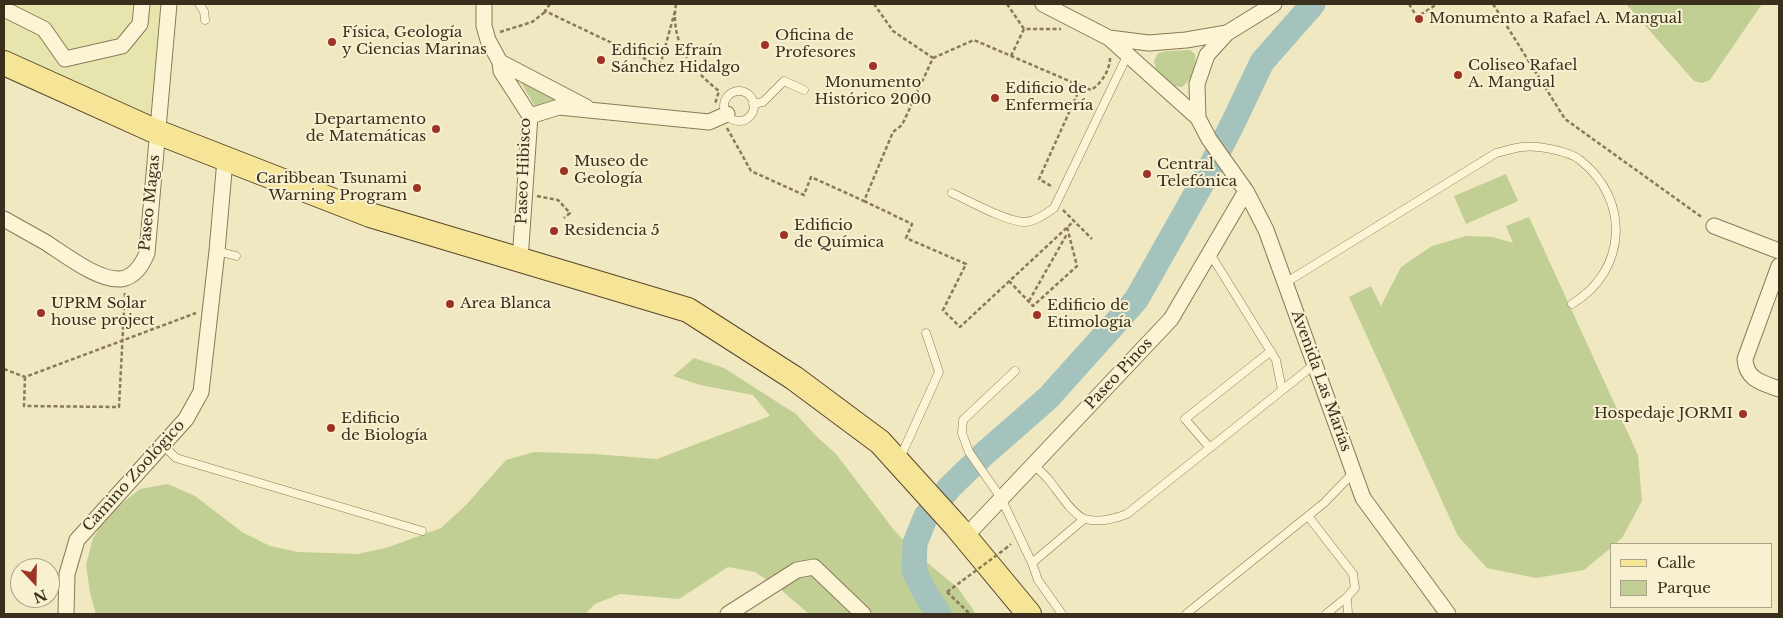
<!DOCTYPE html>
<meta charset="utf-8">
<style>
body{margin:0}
#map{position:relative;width:1783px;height:618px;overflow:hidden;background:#f0e8c1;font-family:"Libre Baskerville",serif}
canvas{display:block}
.frame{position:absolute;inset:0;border:5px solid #3a2f1d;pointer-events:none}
.legend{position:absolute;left:1610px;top:543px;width:162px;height:65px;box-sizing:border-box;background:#f7f1d1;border:1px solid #aba389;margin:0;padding:6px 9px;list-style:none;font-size:15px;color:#3a2f1d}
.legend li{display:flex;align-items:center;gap:10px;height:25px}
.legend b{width:25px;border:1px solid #aba389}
.north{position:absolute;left:10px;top:558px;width:50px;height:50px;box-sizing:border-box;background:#f7f1d1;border:1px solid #aba389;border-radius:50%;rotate:159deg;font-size:14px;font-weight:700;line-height:20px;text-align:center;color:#3a2f1d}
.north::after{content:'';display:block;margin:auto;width:18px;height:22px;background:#9d3324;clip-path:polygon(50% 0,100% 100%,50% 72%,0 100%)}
</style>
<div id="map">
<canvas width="1783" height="618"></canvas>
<div class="frame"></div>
<ul class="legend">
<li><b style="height:6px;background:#f6e597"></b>Calle</li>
<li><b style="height:14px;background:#c1cf94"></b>Parque</li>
</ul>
<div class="north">N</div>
</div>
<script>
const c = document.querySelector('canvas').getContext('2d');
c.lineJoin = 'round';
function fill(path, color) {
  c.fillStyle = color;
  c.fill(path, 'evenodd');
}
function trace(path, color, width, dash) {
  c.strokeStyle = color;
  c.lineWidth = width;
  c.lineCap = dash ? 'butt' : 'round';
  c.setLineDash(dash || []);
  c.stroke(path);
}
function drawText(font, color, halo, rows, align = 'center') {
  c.font = font + ' "Libre Baskerville",serif';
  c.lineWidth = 4;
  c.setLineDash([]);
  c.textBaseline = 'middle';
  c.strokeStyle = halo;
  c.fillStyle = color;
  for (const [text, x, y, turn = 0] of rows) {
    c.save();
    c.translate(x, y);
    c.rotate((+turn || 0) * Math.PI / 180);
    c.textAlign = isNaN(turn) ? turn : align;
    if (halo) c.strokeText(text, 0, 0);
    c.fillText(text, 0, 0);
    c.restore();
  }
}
fill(new Path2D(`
 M4,4H164L152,117L4,55Z`), '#e6e5ae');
fill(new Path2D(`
 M1626,4H1762L1710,80L1702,83L1694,81Z
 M1190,50L1195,54C1197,66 1192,80 1182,87L1174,86L1156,69L1154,61L1158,53L1168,51Z
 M520,81L556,99L535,106Z
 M1506,174L1518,201L1466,224L1454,196Z
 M1529,217L1638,455L1642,501L1622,538L1615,544H1612V547L1584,570L1536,578L1487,568L1458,536L1349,297L1371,286L1381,306L1401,267L1432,246L1466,236L1493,237L1513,243L1506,226Z
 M694,358L724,368L796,414L815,435L836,454L894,530L913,551L958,588L976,614H809L779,588L755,572L728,567L679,599L620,594L595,604L585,614H96L90,593L86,565L93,538L109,513L140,489L168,484L195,496L242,532L270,546L298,552L357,554L386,548L441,528L466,505L506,460L534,452L594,454L657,459L770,416L753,395L700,385L673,376Z`), '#c1cf94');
trace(new Path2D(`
 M939,614L927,596L914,571L915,543L926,516L950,487L984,454L1048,398L1136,300L1201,185L1233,123L1262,62L1313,4`), '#a4c3bd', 25);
const service = new Path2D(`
 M199,4L204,11L205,20
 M724 106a15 15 0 1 1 30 0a15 15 0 1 1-30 0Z
 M753,104L763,102L784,81L804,90
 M952,193C969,201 1009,223 1026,222C1036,221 1046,214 1054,208L1128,54
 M217,251L236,256
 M1209,252L1276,360L1282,390
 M1285,283L1496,153C1505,151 1513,148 1522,147C1537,145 1569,151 1580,160C1631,200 1627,271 1572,304
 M1015,371L963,420L962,433L969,452L1001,498L1032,563
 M163,445L176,458L422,531
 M1210,448L1185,419L1271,351
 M900,458L939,372L926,333
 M1034,465C1039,470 1044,474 1048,479C1057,489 1072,515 1085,519C1099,523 1114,519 1127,514L1315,364
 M1308,516L1353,574L1355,588L1347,597L1326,614
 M1347,597L1348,614
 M1062,614L1038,580L1032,563L1084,519
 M1186,614L1324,503L1354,472`);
const minor = new Path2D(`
 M484,4V26L488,40L500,62L501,71L530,116L520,260
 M1043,4L1109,38L1149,43L1186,40L1227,33L1274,4
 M4,9L44,29L65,59L122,46L140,24L142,4
 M1109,38L1198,118L1209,139L1246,191L1266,230L1363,498L1448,614
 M500,62L586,107
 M530,116L559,107L709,122L727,114
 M1198,118L1197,84L1207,55L1227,33
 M4,219C18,227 31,234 45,242C64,254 98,281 121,279C135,277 142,265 147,253L169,4
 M1714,226L1779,251
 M1779,266L1745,359C1746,380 1763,383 1779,389
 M965,537L1171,319L1246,191
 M66,614L67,574L77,540L186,419L201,392L217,251L225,160
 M728,614L797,570L814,567L863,614`);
const primary = new Path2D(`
 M4,63L157,132L370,215L688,310L794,378L880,442L956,526L1029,614`);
trace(service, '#8b7a58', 9);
trace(minor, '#8b7a58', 17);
trace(primary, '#58472c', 26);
trace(new Path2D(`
 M550,4L545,11L660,66L675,11
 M676,4C670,42 691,69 719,91L715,104
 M1007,4L1024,29
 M1409,4L1417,17L1437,4
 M1493,4L1565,119L1703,218
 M500,32L532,22L545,12
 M1011,56L1024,29H1061
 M933,58L974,40L1081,86L1039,179L1053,187
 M1081,86L1091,90C1101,84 1110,70 1110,58
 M727,128L751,171L804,195L811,177L864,201L893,132L902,125L933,58L893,31L874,4
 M537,196L558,200L570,213L564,218
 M864,201L912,224L906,238L966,264L943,310L960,327L1074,221
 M1063,210L1092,239
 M1009,281L1033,306L1077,266L1067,227
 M1029,301L1067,234
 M4,369L25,377L196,313
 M25,377L24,406L119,407L125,291
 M1005,549L1011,544
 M947,592L970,614`), '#8b7a58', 2.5, [4, 2.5]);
trace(service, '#fbf4d5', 8);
trace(minor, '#fbf4d5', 15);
trace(primary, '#f6e597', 24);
trace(new Path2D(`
 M947,592L1005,549`), '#8b7a58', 2.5, [4, 2.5]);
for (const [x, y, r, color] of [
 [1419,19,5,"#9d3324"],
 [332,42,5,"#9d3324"],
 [765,45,5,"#9d3324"],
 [601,60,5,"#9d3324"],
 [873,66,5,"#9d3324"],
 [1458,75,5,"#9d3324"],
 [995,98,5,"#9d3324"],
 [436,129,5,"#9d3324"],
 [564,171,5,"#9d3324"],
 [1147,174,5,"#9d3324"],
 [417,188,5,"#9d3324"],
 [554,231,5,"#9d3324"],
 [784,235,5,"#9d3324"],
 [450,304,5,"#9d3324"],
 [41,313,5,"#9d3324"],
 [1037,315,5,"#9d3324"],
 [1743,414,5,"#9d3324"],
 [331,428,5,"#9d3324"]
]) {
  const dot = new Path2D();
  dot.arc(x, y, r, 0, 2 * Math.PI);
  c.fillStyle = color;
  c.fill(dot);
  trace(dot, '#f7f1d1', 2);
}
drawText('15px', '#3a2f1d', '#f7f1d1', [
 ["Monumento a Rafael A. Mangual",1429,19],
 ["Física, Geología",342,33],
 ["y Ciencias Marinas",342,50],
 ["Oficina de",775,36],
 ["Profesores",775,53],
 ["Edificio Efraín",611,51],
 ["Sánchez Hidalgo",611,68],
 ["Coliseo Rafael",1468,66],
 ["A. Mangual",1468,83],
 ["Monumento",873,83,"center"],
 ["Histórico 2000",873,100,"center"],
 ["Edificio de",1005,89],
 ["Enfermería",1005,106],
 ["Departamento",426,120,"right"],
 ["de Matemáticas",426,137,"right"],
 ["Museo de",574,162],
 ["Geología",574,179],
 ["Central",1157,165],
 ["Telefónica",1157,182],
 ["Caribbean Tsunami",407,179,"right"],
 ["Warning Program",407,196,"right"],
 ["Edificio",794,226],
 ["de Química",794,243],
 ["Residencia 5",564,231],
 ["UPRM Solar",51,304],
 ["house project",51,321],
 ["Area Blanca",460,304],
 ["Edificio de",1047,306],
 ["Etimología",1047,323],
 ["Hospedaje JORMI",1733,414,"right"],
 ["Edificio",341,419],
 ["de Biología",341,436]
], 'left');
drawText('15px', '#3a2f1d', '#f7f1d1', [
 ["Paseo Hibisco",524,171,-88],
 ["Paseo Magas",150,203,-84],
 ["Paseo Pinos",1119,374,-47],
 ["Avenida Las Marías",1321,381,70],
 ["Camino Zoológico",134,476,-48]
]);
</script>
